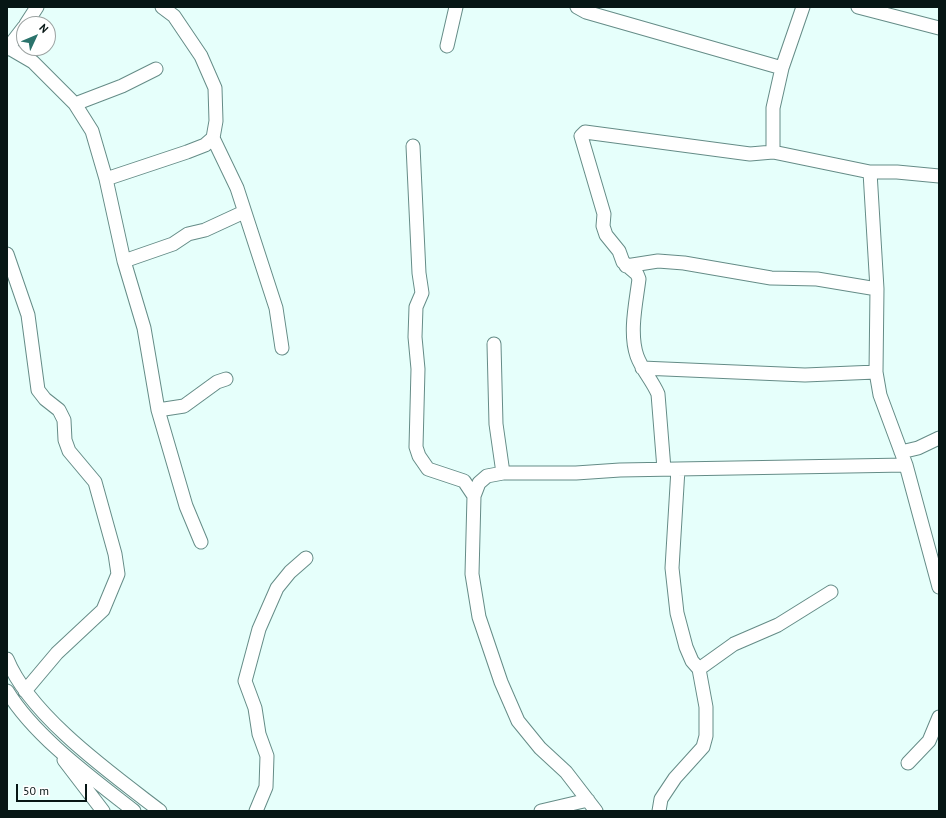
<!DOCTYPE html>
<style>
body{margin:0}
#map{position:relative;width:946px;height:818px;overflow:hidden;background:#e6fffb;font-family:"PT Sans",sans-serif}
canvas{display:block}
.frame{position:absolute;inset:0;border:8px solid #071615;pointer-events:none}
.north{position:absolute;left:16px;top:16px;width:40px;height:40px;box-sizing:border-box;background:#fff;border:1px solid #9ca2a1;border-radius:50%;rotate:46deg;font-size:11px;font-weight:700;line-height:16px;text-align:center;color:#071615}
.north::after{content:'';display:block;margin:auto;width:14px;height:18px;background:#2b736c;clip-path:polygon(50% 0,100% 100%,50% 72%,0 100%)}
.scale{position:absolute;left:16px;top:784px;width:71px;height:18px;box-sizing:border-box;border:2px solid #071615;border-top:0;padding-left:5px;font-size:12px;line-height:14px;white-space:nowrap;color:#071615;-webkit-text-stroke:3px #fff;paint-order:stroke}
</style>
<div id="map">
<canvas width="946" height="818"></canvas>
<div class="frame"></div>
<div class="north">N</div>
<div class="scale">50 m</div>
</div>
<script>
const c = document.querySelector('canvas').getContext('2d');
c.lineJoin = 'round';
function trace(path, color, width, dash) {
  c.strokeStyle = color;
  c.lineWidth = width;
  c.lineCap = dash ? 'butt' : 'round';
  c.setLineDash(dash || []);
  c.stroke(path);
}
const minor = new Path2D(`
 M577,7L586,12L782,68
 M803,7L782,68L773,108V152L870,172L877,289L876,372L880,395L906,465L939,587
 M858,7L939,28
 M26,24L37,7
 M447,46L456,7
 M9,48L33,62L75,104L92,131L106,179L124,261L144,328L158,410L186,506L201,542
 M7,49L24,27
 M75,104L122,86L156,69
 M213,138L237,188L276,308L282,348
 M413,146L419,273L422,293L416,307L415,337L418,369L416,447L419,456L428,469L464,481L474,496
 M870,172H897L939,176
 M106,179L187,152L205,145L213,138L216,121L215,88L201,56L174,16L162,7
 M7,254L28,315L38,390L45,399L59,410L64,420L65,440L69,451L95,482L115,554L118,574L103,610L57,653L25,691
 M124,261L173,244L188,234L205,230L244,212
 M626,266L658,261L684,263L771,278L817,279L877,289
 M494,344L496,424L503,473
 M642,368L805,375L876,372
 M158,410L184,406L217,382L226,379
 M901,452L918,448L939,438
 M664,469L658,394C652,380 642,370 637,356C629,333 636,303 639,279L637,274L623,262L619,251L606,235L603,226L604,214L581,136L585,132L750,154L773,152
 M7,659C30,716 112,774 160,811
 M699,669L734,644L778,625L831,592
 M7,691C35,737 92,778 134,811
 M64,760L103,811
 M908,763L929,741L939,717
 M256,811L266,787L267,756L259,734L255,708L245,681L259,629L277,588L290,572L306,558
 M541,811L588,800
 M596,811L566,772L540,748L518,721L501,682L479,617L472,574L474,496L479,483L487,476L503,473H576L620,470L906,465
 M659,811L661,799L675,778L703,747L706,736V707L699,669L692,661L686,647L677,613L672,568L678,469`);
trace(minor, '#658c87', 15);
trace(minor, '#fff', 13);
</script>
